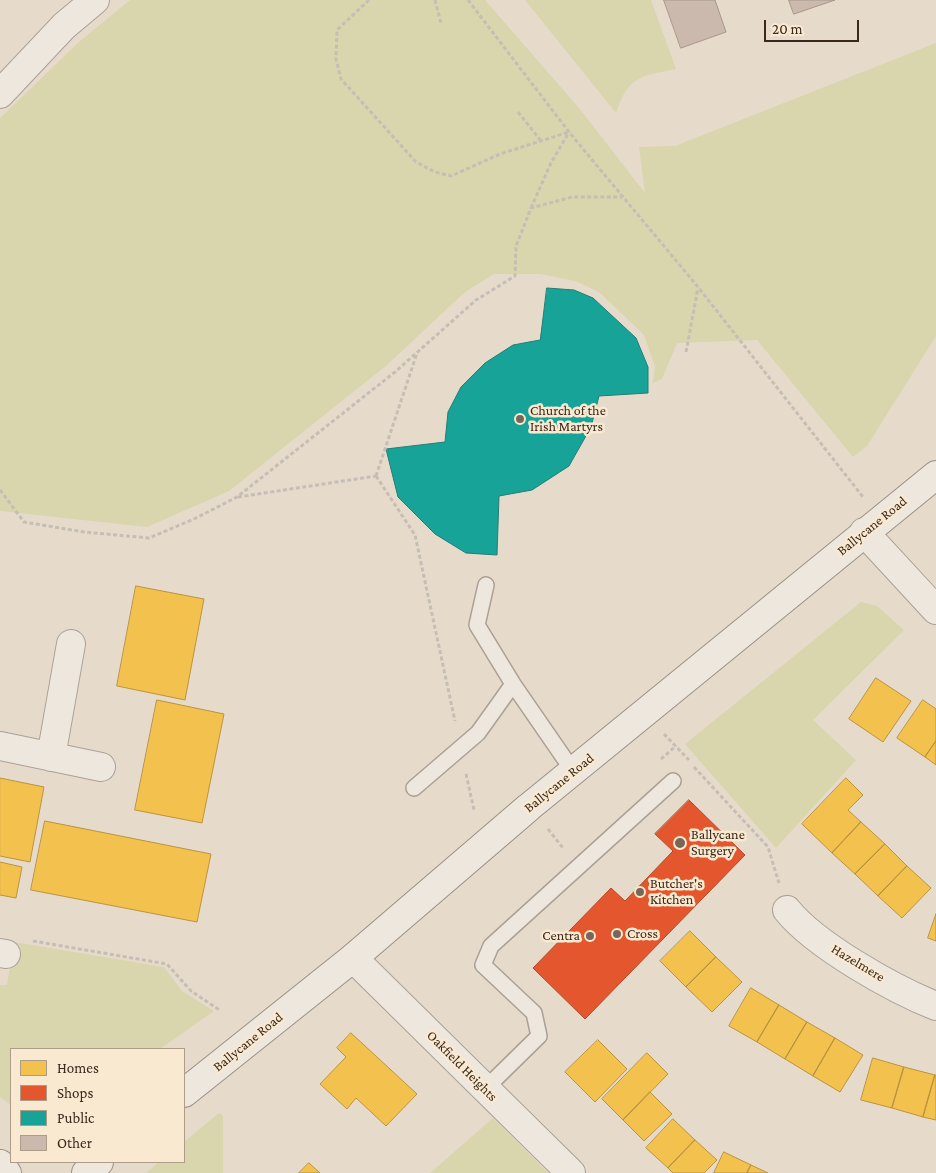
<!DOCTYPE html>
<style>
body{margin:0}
#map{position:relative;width:936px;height:1173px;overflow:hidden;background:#e6dbcb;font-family:"Crimson Pro",serif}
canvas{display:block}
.legend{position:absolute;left:10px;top:1048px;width:175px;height:115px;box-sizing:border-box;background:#f8e9d0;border:1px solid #ac9c88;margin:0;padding:6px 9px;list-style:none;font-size:15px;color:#3a281c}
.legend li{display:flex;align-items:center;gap:10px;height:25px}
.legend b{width:25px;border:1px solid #ac9c88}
.scale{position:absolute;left:764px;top:20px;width:95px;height:22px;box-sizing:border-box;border:2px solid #3a281c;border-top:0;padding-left:6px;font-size:15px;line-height:18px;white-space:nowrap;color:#3a281c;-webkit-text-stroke:4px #f8e9d0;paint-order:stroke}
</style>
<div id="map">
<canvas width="936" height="1173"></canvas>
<ul class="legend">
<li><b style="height:14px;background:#f2c14e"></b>Homes</li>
<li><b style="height:14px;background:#e4572e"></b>Shops</li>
<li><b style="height:14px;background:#17a398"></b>Public</li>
<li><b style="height:14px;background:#cab9ac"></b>Other</li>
</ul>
<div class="scale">20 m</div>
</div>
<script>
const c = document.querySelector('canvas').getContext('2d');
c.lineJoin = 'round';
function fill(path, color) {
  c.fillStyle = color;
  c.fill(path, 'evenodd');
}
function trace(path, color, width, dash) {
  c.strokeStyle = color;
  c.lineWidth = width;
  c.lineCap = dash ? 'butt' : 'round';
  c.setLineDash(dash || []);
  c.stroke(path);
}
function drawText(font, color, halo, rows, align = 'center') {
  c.font = font + ' "Crimson Pro",serif';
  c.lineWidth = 5;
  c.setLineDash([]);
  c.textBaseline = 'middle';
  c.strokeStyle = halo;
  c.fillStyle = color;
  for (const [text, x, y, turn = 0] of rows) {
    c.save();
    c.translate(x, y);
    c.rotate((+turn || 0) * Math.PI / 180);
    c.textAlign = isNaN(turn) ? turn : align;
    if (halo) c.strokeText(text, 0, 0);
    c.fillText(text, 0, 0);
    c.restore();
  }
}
fill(new Path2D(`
 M130,0H485L579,108L645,193L639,147L675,146L936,43V336L867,446L853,457L757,340L677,343L662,379L653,383L655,367L644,335L599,292L575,281L540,274H494L465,292L387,365L229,491L147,527L0,511V118L79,42Z
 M525,0H651L676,69C641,76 628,76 616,113Z
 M861,602L877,606L904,630L813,720L856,760L776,848L685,744Z
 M14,942L164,967L182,991L214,1011L160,1049H11V1105L0,1097V985H7Z
 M219,1113L223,1116V1173H146L159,1162H184V1142Z
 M493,1118L548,1173H430Z`), '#d9d5ac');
const homes = new Path2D(`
 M136,586L204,599L185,700L117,686Z
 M876,678L911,701L883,742L849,719Z
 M157,700L224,714L202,823L135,810Z
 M923,700L936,709V741L925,757L897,738Z
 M936,741V765L925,757Z
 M0,778L44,787L30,862L0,856Z
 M846,778L863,795L848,810L861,822L832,853L802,824Z
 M45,821L211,854L197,922L31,890Z
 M861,822L885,844L855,874L832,853Z
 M885,844L907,866L878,896L855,874Z
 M0,862L22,867L16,898L0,895Z
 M907,866L931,888L902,918L878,896Z
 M936,914V941L928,938Z
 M690,931L716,957L686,987L660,961Z
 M716,957L742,982L712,1012L686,987Z
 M751,988L779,1005L757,1042L729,1026Z
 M779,1005L807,1022L785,1059L757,1042Z
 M807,1022L835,1038L813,1076L785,1059Z
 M351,1033L417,1094L386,1126L356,1098L347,1109L320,1084L346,1057L337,1048Z
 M835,1038L863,1055L840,1092L813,1076Z
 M598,1040L627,1069L595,1102L565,1072Z
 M647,1053L668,1074L623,1120L602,1099Z
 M873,1058L904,1067L892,1108L861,1100Z
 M904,1067L935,1075L923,1117L892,1108Z
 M935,1075H936V1120L923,1117Z
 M650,1092L672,1114L644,1141L623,1120Z
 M673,1119L695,1140L668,1168L646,1148Z
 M695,1140L717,1160L704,1173H673L668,1168Z
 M724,1152L751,1165L747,1173H714Z
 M309,1163L320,1173H299Z
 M751,1165L768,1173H747Z`);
fill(homes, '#f2c14e');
trace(homes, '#bb933f', 1);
const shops = new Path2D(`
 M689,800L745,855L585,1019L533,968L611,888L625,901L673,851L655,834Z`);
fill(shops, '#e4572e');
trace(shops, '#b14929', 1);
const public = new Path2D(`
 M547,288L574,290L593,298L636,338L648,367V393L599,396L591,427L569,466L532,490L499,496L497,555L466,553L435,534L398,497L386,449L445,442L448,412L461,387L485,363L513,345L540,340Z`);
fill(public, '#17a398');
trace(public, '#227e73', 1);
const building = new Path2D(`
 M664,0H715L726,32L681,48Z
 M789,0H835L794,14Z`);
fill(building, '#cab9ac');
trace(building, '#a6968a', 1);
const lane = new Path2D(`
 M486,585L477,625L513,684
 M414,788L478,733L513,684L573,771
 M485,1089L539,1036L534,1013L483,965L491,946L673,781`);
const street = new Path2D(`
 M0,94L64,26L95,0
 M864,532L936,610
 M0,746L101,767
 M51,757L71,644
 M787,910C815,945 893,989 936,1006
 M0,953L6,954
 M353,958L571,1173`);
const secondary = new Path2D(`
 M184,1093L353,958L529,807L936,475
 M0,1164L7,1173
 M86,1173L99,1162`);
trace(lane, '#aba095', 18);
trace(street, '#aba095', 30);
trace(secondary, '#9b9085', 30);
trace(new Path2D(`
 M369,0L337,30L336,59L341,79L416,162L435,172L451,176L500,154L569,132
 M435,0L441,23
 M468,0L569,132L698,287L863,497
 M518,112L541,141
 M531,208L551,163L569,132
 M686,352L698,288
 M376,476L415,535L455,721
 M376,476L417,353
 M0,490L24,522L84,532L149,538L194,519L237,497L395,372L476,300L515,276L516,246L531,208L572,197H622
 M238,497L376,476
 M664,734L689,760
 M661,759L676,746
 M694,767L768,847L779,883
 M466,774L474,810
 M548,829L563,848
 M33,941L167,964L191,991L221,1011`), '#c6beb5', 3, [4, 2.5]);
trace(lane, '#ede7de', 15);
trace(street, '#ede7de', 28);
trace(secondary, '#ede7de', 28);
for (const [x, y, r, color] of [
 [520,419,5,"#766759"],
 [680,843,6,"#766759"],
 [640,892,5,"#766759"],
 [617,934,5,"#766759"],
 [590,936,5,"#766759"]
]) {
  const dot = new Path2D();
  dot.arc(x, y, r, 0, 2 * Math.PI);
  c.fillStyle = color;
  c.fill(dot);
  trace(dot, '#f8e9d0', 2);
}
drawText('14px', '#3a281c', '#f8e9d0', [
 ["Church of the",530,411],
 ["Irish Martyrs",530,427],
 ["Ballycane",691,835],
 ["Surgery",691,851],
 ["Butcher's",650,884],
 ["Kitchen",650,900],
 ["Cross",627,934],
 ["Centra",580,936,"right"]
], 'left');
drawText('14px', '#3a281c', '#f8e9d0', [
 ["Ballycane Road",872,526,-39],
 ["Ballycane Road",559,783,-39],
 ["Hazelmere",858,963,31],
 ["Ballycane Road",248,1042,-39],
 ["Oakfield Heights",462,1066,45]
]);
</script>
